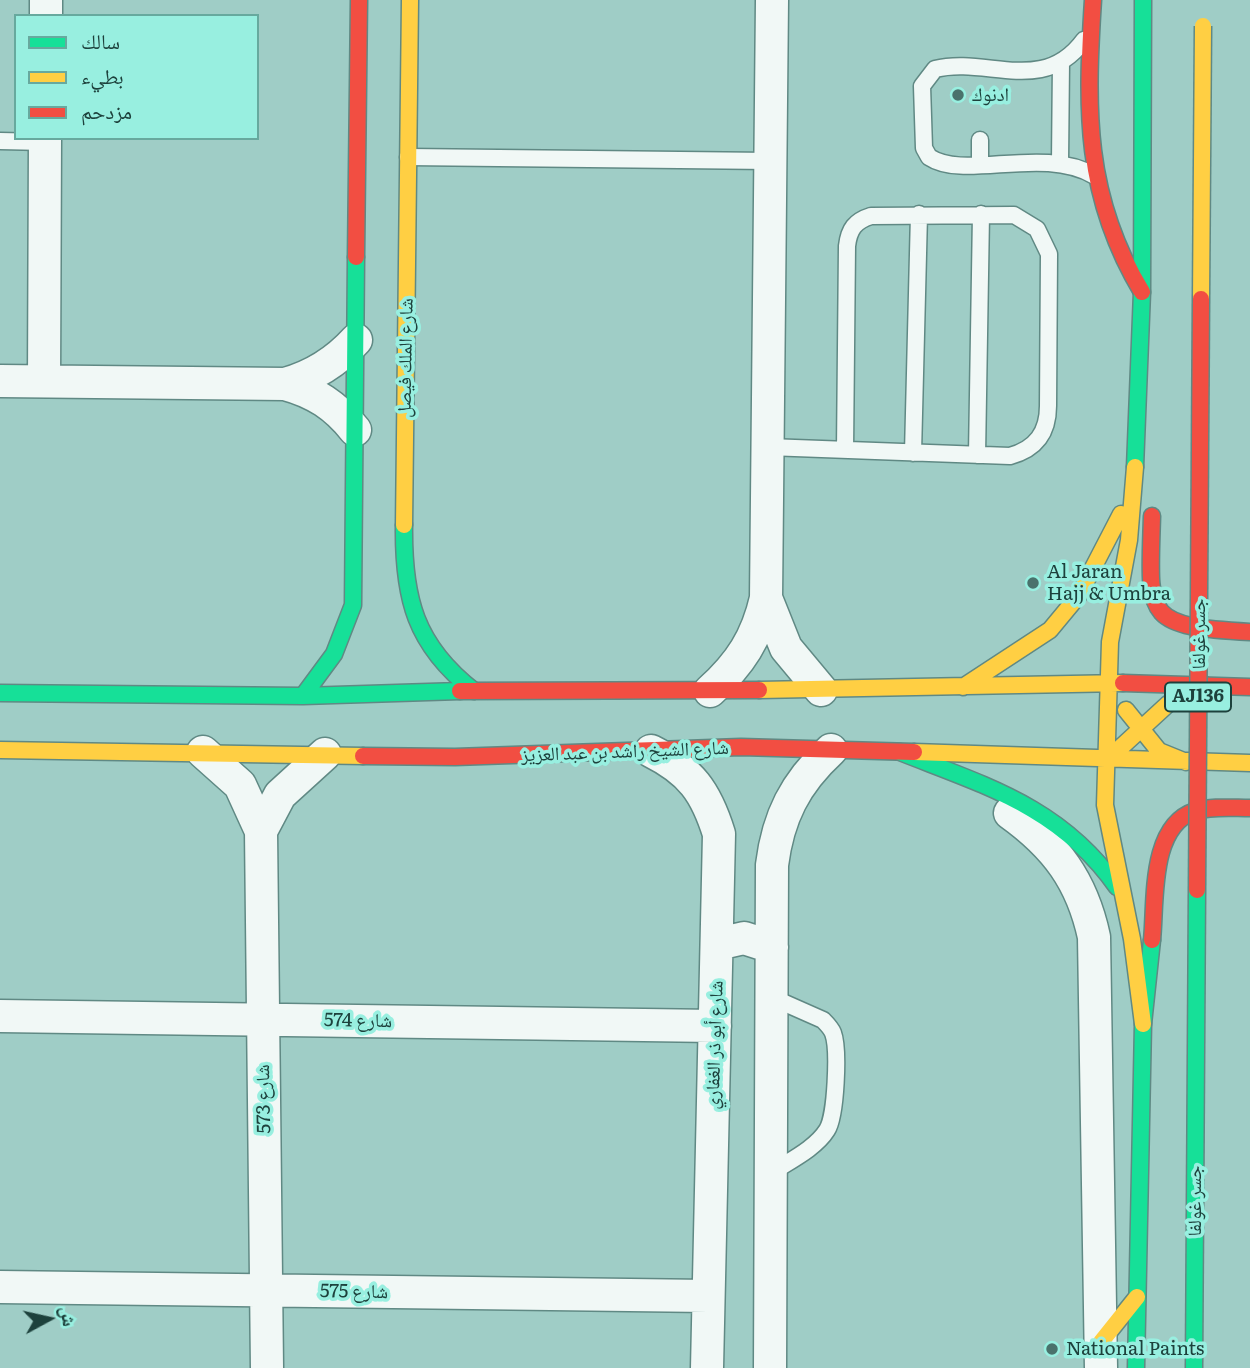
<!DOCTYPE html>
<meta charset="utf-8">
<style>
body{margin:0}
#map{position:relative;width:1250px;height:1368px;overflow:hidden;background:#9fcdc6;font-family:Literata,"Noto Naskh Arabic",serif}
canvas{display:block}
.legend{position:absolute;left:14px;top:14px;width:245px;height:126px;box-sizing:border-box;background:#98efe0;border:2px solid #67a99e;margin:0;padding:9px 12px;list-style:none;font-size:21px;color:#1d413c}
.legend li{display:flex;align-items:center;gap:14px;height:35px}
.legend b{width:35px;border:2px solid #67a99e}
.north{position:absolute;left:14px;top:1284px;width:70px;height:70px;-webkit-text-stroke:5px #98efe0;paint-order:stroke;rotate:82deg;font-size:19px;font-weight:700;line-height:28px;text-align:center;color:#1d413c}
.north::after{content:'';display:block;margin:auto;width:24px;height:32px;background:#1d413c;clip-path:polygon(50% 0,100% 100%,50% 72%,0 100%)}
</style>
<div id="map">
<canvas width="1250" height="1368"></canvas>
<ul class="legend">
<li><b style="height:9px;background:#16e098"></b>سالك</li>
<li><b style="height:9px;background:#ffcf43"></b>بطيء</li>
<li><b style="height:9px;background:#f24e42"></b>مزدحم</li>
</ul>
<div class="north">ش</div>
</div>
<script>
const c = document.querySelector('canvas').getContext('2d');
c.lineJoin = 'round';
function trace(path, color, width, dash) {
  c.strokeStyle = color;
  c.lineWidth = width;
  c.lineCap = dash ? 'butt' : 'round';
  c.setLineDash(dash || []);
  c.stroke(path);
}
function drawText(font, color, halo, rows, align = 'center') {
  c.font = font + ' Literata,"Noto Naskh Arabic",serif';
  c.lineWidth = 7;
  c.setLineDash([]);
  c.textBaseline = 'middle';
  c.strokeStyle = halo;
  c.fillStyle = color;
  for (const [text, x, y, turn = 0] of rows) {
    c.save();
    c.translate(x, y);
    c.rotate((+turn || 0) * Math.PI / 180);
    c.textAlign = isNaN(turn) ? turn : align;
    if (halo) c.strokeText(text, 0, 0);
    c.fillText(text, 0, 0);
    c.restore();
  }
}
const lane = new Path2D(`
 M1084,40C1043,96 987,56 935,69L922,86L924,148L929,157C965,181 1042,145 1095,176
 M0,141L45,142
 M408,157L770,161
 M1060,162L1061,62
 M980,164V140
 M768,447L1010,456C1036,449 1048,432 1048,406L1049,254L1037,229L1014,215L871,216C855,221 849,229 847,246L845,450
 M913,453L919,214
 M977,455L981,214
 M771,997L823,1020C827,1024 831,1028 833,1033C839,1049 836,1116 827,1130C815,1149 789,1161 771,1173`);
const street = new Path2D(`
 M46,16V0
 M0,381L285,384C315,392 336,406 355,430
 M44,381L45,138
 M285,384C314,376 336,362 356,340
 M766,598L786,648L821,690
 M710,691C740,664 757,638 766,598L772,0
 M651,751C691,771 706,792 719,834L707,1368
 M203,752L240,785L261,831L267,1368
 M1010,813C1056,846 1082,881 1094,937L1101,1368
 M261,831L280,795L325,754
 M718,944L744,938L772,947
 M0,1016L715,1026
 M0,1287L708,1296
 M770,1368L772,865C778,817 795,783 831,750`);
const fast = new Path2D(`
 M1135,467L1142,292L1143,0
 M404,525C403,598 415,645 474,691
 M0,693L303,696L460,691
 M303,696L334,654L353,605L356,257
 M900,752C986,786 1061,807 1117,887
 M1136,1368L1143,1024L1152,940`);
const slow = new Path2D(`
 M1135,467L1129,540L1110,642L1105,805L1132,939L1143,1024
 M404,525L410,0
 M963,687L1050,630L1079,595L1121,514
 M759,690L1123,683
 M1126,710L1159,751L1186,762
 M0,750L363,756
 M914,752L1250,763
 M1106,761L1168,704L1205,685
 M1101,1342L1137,1297`);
const jam = new Path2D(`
 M1093,0C1086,109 1084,196 1142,292
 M356,257L359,0
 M1152,516C1149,617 1142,626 1250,632
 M1123,683L1250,687
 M460,691L759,690
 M363,756L455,757L741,747L914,752
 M1152,940C1156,902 1149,826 1195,811C1212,806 1232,808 1250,808`);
trace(lane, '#608984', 19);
trace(street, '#608984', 35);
trace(fast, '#608984', 19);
trace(slow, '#608984', 19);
trace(jam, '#608984', 19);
trace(lane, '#f1f8f6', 16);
trace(street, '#f1f8f6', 32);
trace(fast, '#16e098', 16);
trace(slow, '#ffcf43', 16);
trace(jam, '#f24e42', 16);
const fastBridge = new Path2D(`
 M1194,1368L1197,890`);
const slowBridge = new Path2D(`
 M1201,299L1203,26`);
const jamBridge = new Path2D(`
 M1197,890L1201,299`);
trace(fastBridge, '#608984', 19, []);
trace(slowBridge, '#608984', 19, []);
trace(jamBridge, '#608984', 19, []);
trace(fastBridge, '#16e098', 16);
trace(slowBridge, '#ffcf43', 16);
trace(jamBridge, '#f24e42', 16);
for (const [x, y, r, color] of [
 [958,95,7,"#4a726c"],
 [1033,583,7,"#4a726c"],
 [1052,1349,7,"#4a726c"]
]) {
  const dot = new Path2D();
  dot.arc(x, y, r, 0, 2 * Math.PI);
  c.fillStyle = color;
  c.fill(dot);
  trace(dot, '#98efe0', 2.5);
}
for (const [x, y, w] of [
 [1198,697,66]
]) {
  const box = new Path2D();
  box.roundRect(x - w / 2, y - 14.5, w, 29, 5);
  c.fillStyle = '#98efe0';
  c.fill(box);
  trace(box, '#1d413c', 2);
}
drawText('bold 18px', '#1d413c', null, [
 ["AJ136",1198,697]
]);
drawText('19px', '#1d413c', '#98efe0', [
 ["ادنوك",972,95],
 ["Al Jaran",1047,572],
 ["Hajj & Umbra",1047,594],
 ["National Paints",1066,1349]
], 'left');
drawText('19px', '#1d413c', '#98efe0', [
 ["شارع الملك فيصل",406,358,-89],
 ["جسر غولفا",1199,634,-90],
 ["شارع الشيخ راشد بن عبد العزيز",625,752,-2],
 ["شارع 574",358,1021,1],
 ["شارع أبو ذر الغفاري",715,1045,-88],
 ["شارع 573",264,1099,-91],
 ["جسر غولفا",1195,1201,-90],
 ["شارع 575",354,1292,1]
]);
</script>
